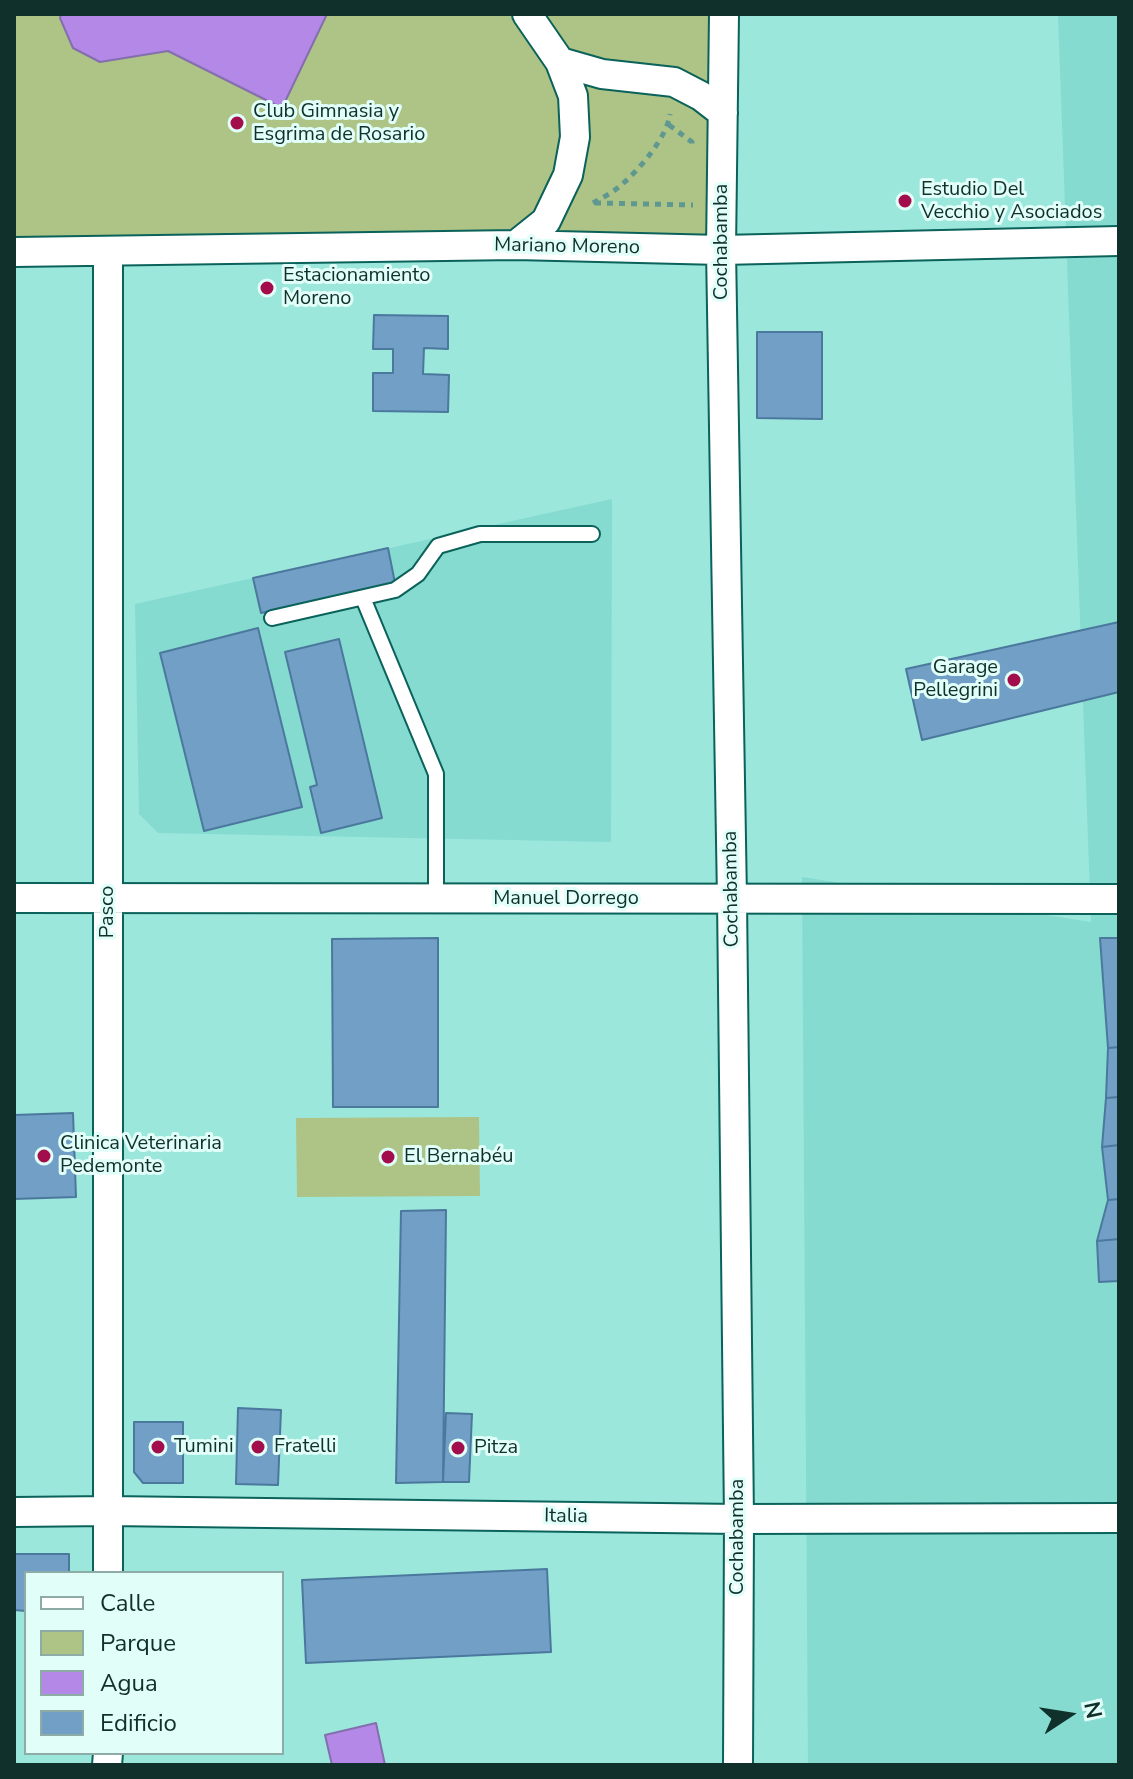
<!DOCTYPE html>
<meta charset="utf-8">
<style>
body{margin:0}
#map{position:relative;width:1133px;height:1779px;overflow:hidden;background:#9be7dc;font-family:"Nunito Sans",sans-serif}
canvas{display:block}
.frame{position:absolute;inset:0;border:16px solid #10302c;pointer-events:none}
.legend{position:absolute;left:24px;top:1571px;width:260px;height:184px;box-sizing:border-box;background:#e1fef9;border:2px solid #8daca7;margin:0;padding:10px 14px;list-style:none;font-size:24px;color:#10302c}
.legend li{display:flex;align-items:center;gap:16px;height:40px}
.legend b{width:40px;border:2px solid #8daca7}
.north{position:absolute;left:1029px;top:1675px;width:80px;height:80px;-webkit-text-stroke:6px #e1fef9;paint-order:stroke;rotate:78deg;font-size:22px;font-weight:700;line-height:32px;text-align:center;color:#10302c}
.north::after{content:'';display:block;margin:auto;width:28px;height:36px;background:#10302c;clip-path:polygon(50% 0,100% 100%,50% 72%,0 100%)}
</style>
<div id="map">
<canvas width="1133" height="1779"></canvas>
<div class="frame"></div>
<ul class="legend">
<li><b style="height:10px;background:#fff"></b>Calle</li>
<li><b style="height:22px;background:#adc486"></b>Parque</li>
<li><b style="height:22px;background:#b488e6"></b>Agua</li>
<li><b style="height:22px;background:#719fc6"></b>Edificio</li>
</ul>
<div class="north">N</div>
</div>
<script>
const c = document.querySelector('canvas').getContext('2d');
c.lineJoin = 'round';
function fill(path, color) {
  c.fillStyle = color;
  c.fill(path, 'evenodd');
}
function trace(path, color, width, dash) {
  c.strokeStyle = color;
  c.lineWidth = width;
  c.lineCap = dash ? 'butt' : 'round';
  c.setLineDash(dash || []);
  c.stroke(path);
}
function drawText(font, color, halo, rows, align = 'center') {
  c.font = font + ' "Nunito Sans",sans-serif';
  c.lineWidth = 6;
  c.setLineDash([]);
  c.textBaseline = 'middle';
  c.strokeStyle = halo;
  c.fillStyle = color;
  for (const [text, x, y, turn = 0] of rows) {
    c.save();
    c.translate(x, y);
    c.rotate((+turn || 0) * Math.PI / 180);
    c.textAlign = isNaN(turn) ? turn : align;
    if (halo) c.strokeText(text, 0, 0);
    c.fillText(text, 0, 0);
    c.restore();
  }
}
fill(new Path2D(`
 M1058,14H1119V1765H808L802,877L1091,922Z
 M612,499L611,842L158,833L139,814L135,604Z`), '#85dbcf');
fill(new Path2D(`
 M14,14H724L721,250L14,252Z
 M479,1117L480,1196L297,1197L296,1118Z`), '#adc486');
const water = new Path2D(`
 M61,14H327L282,108L168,51L100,62L73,48L60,18Z
 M376,1723L385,1765H332L325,1735Z`);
fill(water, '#b488e6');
trace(water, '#836eae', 2);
const building = new Path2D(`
 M374,315L448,316V349L424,348L423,374L449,375L448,412L373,411V373H393V349H373Z
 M757,332H822V419L757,418Z
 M388,548L395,583L261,613L253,578Z
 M1119,622V692L922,740L906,669Z
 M258,628L302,807L204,831L160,653Z
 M339,639L382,818L321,833L310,787L317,785L285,652Z
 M438,938V1107H333L332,939Z
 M1100,938H1119V1047L1108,1048Z
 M1119,1047V1097L1106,1098L1108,1048Z
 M1119,1097V1145L1102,1147L1106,1098Z
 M73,1113L76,1197L14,1199V1115Z
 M1119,1145V1199L1108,1200L1102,1147Z
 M1119,1199V1239L1097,1241L1108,1200Z
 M446,1210L443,1482L396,1483L401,1211Z
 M1119,1239V1281L1099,1282L1097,1241Z
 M238,1408L281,1410L278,1485L236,1484Z
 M446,1413L472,1414L469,1482H443Z
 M134,1422H183V1483H143L134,1472Z
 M14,1554H69V1573H26V1611L14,1610Z
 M547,1569L551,1652L306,1663L302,1580Z`);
fill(building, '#719fc6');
trace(building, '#4b789d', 2);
const lane = new Path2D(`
 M363,598L436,774V899
 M272,618L395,590L418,574L438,546L480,534H592`);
const street = new Path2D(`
 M724,14L721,250L732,899L739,1519L738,1765
 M560,62L602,74L674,82L701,96L723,113
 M516,245L546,221L568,175L575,137L573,96L560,62L527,14
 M14,252L516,245L721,250L1119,241
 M14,898L1119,899
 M14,1512L108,1511L739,1519L1119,1518
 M108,1573V252
 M107,1765L108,1753`);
trace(lane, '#0a625a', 18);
trace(street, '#0a625a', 32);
trace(new Path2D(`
 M669,125L692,142V144
 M593,203C602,198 612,193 620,186C638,171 667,138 670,114
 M595,203L693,205`), '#5f9890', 5, [6, 6]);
trace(lane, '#fff', 14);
trace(street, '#fff', 28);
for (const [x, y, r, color] of [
 [237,123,8,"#a30d4c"],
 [905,201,8,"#a30d4c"],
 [267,288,8,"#a30d4c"],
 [1014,680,8,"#a30d4c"],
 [44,1156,8,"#a30d4c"],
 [388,1157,8,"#a30d4c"],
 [158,1447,8,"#a30d4c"],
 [258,1447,8,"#a30d4c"],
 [458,1448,8,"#a30d4c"]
]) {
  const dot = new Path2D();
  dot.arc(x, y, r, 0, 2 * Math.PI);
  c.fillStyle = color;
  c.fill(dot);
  trace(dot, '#e1fef9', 3);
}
drawText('20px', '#10302c', '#e1fef9', [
 ["Club Gimnasia y",253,112],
 ["Esgrima de Rosario",253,135],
 ["Estudio Del",921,190],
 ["Vecchio y Asociados",921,213],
 ["Estacionamiento",283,276],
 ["Moreno",283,299],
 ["Garage",998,668,"right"],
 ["Pellegrini",998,691,"right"],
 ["Clinica Veterinaria",60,1144],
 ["Pedemonte",60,1167],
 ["El Bernabéu",404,1157],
 ["Tumini",174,1447],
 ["Fratelli",274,1447],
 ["Pitza",474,1448]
], 'left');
drawText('20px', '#10302c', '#e1fef9', [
 ["Cochabamba",722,242,-90],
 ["Mariano Moreno",567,247,1],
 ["Cochabamba",732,889,-91],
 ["Manuel Dorrego",566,899],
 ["Pasco",108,912,-90],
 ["Italia",566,1517,1],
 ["Cochabamba",738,1537,-90]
]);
</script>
